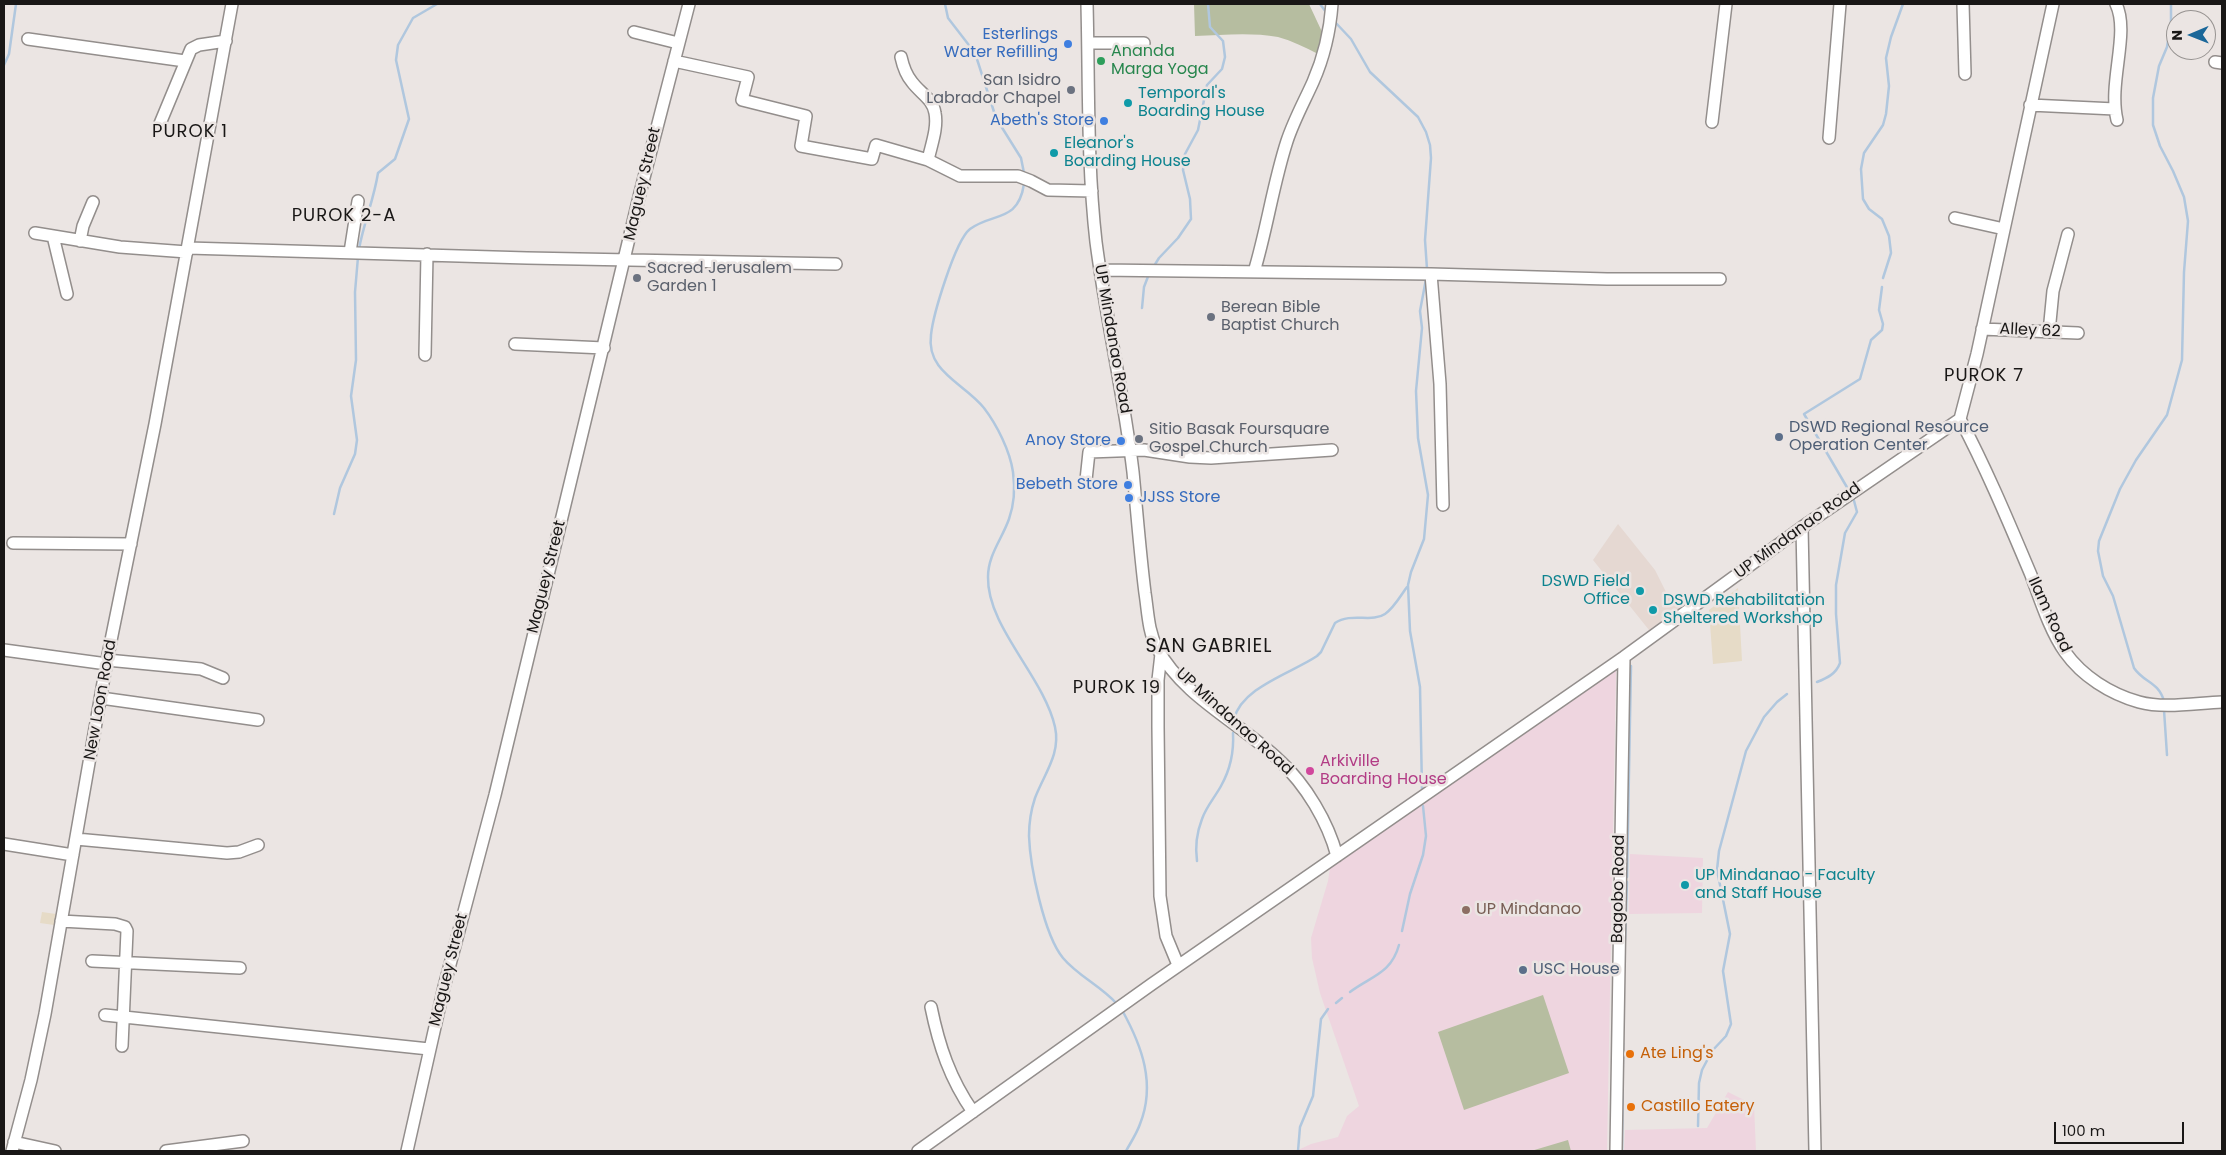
<!DOCTYPE html>
<style>
body{margin:0}
#map{position:relative;width:2226px;height:1155px;overflow:hidden;background:#ebe5e3;font-family:Poppins,sans-serif}
canvas{display:block}
.frame{position:absolute;inset:0;border:5px solid #191716;pointer-events:none}
.north{position:absolute;left:2166px;top:10px;width:50px;height:50px;box-sizing:border-box;background:#ebe5e3;border:1px solid #979391;border-radius:50%;rotate:269deg;font-size:14px;font-weight:700;line-height:20px;text-align:center;color:#191716}
.north::after{content:'';display:block;margin:auto;width:18px;height:22px;background:#1a6799;clip-path:polygon(50% 0,100% 100%,50% 72%,0 100%)}
.scale{position:absolute;left:2054px;top:1122px;width:130px;height:22px;box-sizing:border-box;border:2px solid #191716;border-top:0;padding-left:6px;font-size:15px;line-height:18px;white-space:nowrap;color:#191716;-webkit-text-stroke:4px #ebe5e3;paint-order:stroke}
</style>
<div id="map">
<canvas width="2226" height="1155"></canvas>
<div class="frame"></div>
<div class="north">N</div>
<div class="scale">100 m</div>
</div>
<script>
const c = document.querySelector('canvas').getContext('2d');
c.lineJoin = 'round';
function fill(path, color) {
  c.fillStyle = color;
  c.fill(path, 'evenodd');
}
function trace(path, color, width, dash) {
  c.strokeStyle = color;
  c.lineWidth = width;
  c.lineCap = dash ? 'butt' : 'round';
  c.setLineDash(dash || []);
  c.stroke(path);
}
function drawText(font, color, halo, rows, align = 'center') {
  c.font = font + ' Poppins,sans-serif';
  c.lineWidth = 5;
  c.setLineDash([]);
  c.textBaseline = 'middle';
  c.strokeStyle = halo;
  c.fillStyle = color;
  for (const [text, x, y, turn = 0] of rows) {
    c.save();
    c.translate(x, y);
    c.rotate((+turn || 0) * Math.PI / 180);
    c.textAlign = isNaN(turn) ? turn : align;
    if (halo) c.strokeText(text, 0, 0);
    c.fillText(text, 0, 0);
    c.restore();
  }
}
fill(new Path2D(`
 M1618,524L1655,570L1666,592L1679,608L1649,630L1593,560Z`), '#e5d8d2');
fill(new Path2D(`
 M1738,588L1742,661L1713,664L1709,610Z
 M42,912L56,914L54,925L40,923Z`), '#e6dbc7');
fill(new Path2D(`
 M1616,670L1607,1151H1296L1311,1144L1338,1137L1347,1116L1359,1106L1320,993L1312,958L1311,938L1328,881L1330,868Z
 M1630,854L1703,858L1702,913L1629,914Z
 M1728,1092L1754,1105L1756,1151H1624L1625,1130L1707,1128Z`), '#eed5df');
fill(new Path2D(`
 M1194,4H1309L1323,34L1318,54C1305,47 1292,41 1278,37C1251,32 1222,35 1195,36Z
 M1543,995L1569,1073L1464,1110L1438,1032Z
 M1568,1140L1571,1151H1531Z`), '#b6bda0');
trace(new Path2D(`
 M945,4L948,18L975,53L996,118L1021,158L1024,173
 M1320,4L1326,12
 M1335,22L1351,39L1370,72L1418,117L1426,132L1430,145L1431,158L1425,240L1427,269
 M4,65L9,54L16,4
 M1024,184C1018,223 993,212 970,229C955,241 933,315 931,335C926,372 964,383 984,408C997,425 1010,451 1013,472C1015,487 1014,505 1009,519C1002,539 988,555 988,577C987,627 1044,677 1055,727C1061,754 1044,774 1035,798C1031,810 1029,823 1029,836C1030,866 1044,935 1063,958C1078,976 1101,986 1117,1004
 M359,249C364,222 374,199 378,173L395,159L409,119L396,60L398,45L413,18L437,4
 M1154,266L1159,258L1178,238L1191,219L1190,199L1183,170L1185,154L1198,130L1207,85L1222,69L1225,57L1223,41L1210,27L1208,4
 M1883,278L1891,253L1889,236L1882,219L1869,209L1863,199L1861,169L1864,153L1883,125L1886,114L1889,86L1886,58L1891,37L1903,4
 M1142,308L1144,287L1149,274
 M1848,489L1804,414L1860,379L1871,340L1882,330L1883,324L1879,310L1882,287
 M334,514L340,488L355,454L357,440L351,396L356,360L355,292L358,257
 M1817,682C1827,678 1836,674 1840,663L1836,614V585L1845,533L1857,512L1853,497
 M2164,701C2158,681 2144,683 2134,668L2113,596L2103,576L2098,551L2099,541L2120,489L2136,460L2167,415L2182,360L2184,272L2188,221L2184,197L2173,171L2160,146L2153,125V98L2159,66L2167,47L2171,23V4
 M2164,710L2167,755
 M1234,719C1242,687 1292,673 1317,656L1321,652L1335,623C1351,612 1372,623 1385,614C1394,608 1401,595 1407,587
 M1422,789L1420,687L1410,631L1408,585L1411,572L1424,539L1428,495L1418,438L1416,391L1422,328L1420,311L1426,279
 M1197,861C1195,847 1197,832 1202,819C1206,807 1215,797 1221,786C1230,770 1234,751 1233,733
 M1627,877L1631,666
 M1402,931L1410,894L1423,855L1426,836L1423,806
 M1625,940L1627,882
 M1350,992C1371,976 1391,974 1399,945
 M1336,1003L1342,998
 M1122,1010C1142,1046 1156,1084 1140,1124C1137,1133 1131,1142 1126,1151
 M1698,1126L1699,1083L1702,1070L1712,1051L1726,1036L1731,1024L1723,971L1730,934L1717,870L1719,851L1746,751L1764,717L1777,702L1787,694
 M1298,1151L1300,1127L1313,1096L1321,1019L1328,1009
 M1622,1151L1623,1043`), '#b0c7de', 2.5);
const minor = new Path2D(`
 M1087,4C1089,83 1087,163 1096,242C1106,319 1124,395 1133,472C1137,513 1140,553 1145,593C1148,612 1148,631 1157,648C1184,698 1241,723 1280,761C1306,785 1328,822 1337,856
 M1963,4L1965,74
 M2116,4C2130,33 2108,82 2117,120
 M634,32L678,43
 M28,39L185,61
 M1088,43H1144
 M901,57C903,66 906,75 912,82C920,93 933,99 935,113C938,128 931,146 928,160
 M674,61L748,77L742,100L806,116L801,146L872,159L876,145L928,160L960,176H1018L1031,181L1048,190L1092,191
 M2215,62L2222,63
 M2030,105L2115,109
 M1712,122L1726,4
 M159,126L191,49L199,45L226,41
 M1829,138L1840,4
 M1955,218L2004,229
 M35,233L120,247L187,252
 M53,236L67,294
 M80,241L83,226L93,202
 M188,248L527,258L836,264
 M350,252L358,201
 M1100,270L1431,274L1607,279H1720
 M1254,272C1267,229 1273,184 1287,141C1294,120 1304,102 1313,82C1324,57 1330,31 1332,4
 M1431,274L1440,384L1443,505
 M1982,329L2078,333
 M2049,332L2053,291L2068,234
 M515,344L604,348
 M425,355L427,254
 M1960,419C1987,470 2009,523 2031,575C2040,599 2050,631 2065,652C2082,676 2110,694 2139,702C2164,709 2196,703 2222,702
 M1960,419L1977,354L2053,4
 M1086,480L1089,452L1144,450L1190,457L1211,458L1332,450
 M1802,527L1815,1151
 M13,543L131,544
 M4,650L107,664
 M1161,654L1158,680V727L1160,896L1166,936L1178,965
 M107,660L201,669L223,678
 M101,698L258,720
 M76,839L227,853L239,852L258,845
 M4,844L73,855
 M61,921L115,924L125,927L127,931L122,1046
 M92,961L240,968
 M931,1007C939,1046 950,1079 973,1112
 M105,1015L429,1049
 M14,1142L55,1151
 M12,1151L31,1080L45,1014L107,660L155,424L232,4
 M166,1151L243,1141
 M407,1151L444,987L495,795L640,193L689,4
 M918,1151L1152,984L1624,657L1808,523L1960,419
 M1616,1151L1624,657`);
trace(minor, '#938e8c', 14);
trace(minor, '#fff', 11);
for (const [x, y, r, color] of [
 [1068,44,5,"#3f7fe0"],
 [1101,61,5,"#2e9e5b"],
 [1071,90,5,"#6b7280"],
 [1128,103,5,"#0f9aa8"],
 [1104,121,5,"#3f7fe0"],
 [1054,153,5,"#0f9aa8"],
 [637,278,5,"#6b7280"],
 [1211,317,5,"#6b7280"],
 [1779,437,5,"#5c6f8a"],
 [1139,439,5,"#6b7280"],
 [1121,441,5,"#3f7fe0"],
 [1128,485,5,"#3f7fe0"],
 [1129,498,5,"#3f7fe0"],
 [1640,591,5,"#0f9aa8"],
 [1653,610,5,"#0f9aa8"],
 [1310,771,5,"#d1479c"],
 [1685,885,5,"#0f9aa8"],
 [1466,910,5,"#8d6e63"],
 [1523,970,5,"#5c6f8a"],
 [1630,1054,5,"#e8710a"],
 [1631,1107,5,"#e8710a"]
]) {
  const dot = new Path2D();
  dot.arc(x, y, r, 0, 2 * Math.PI);
  c.fillStyle = color;
  c.fill(dot);
  trace(dot, '#ebe5e3', 2);
}
drawText('16px', '#366cbe', '#ebe5e3', [
 ["Esterlings",1058,35],
 ["Water Refilling",1058,53],
 ["Abeth's Store",1094,121],
 ["Anoy Store",1111,441],
 ["Bebeth Store",1118,485],
 ["JJSS Store",1139,498,"left"]
], 'right');
drawText('16px', '#27864d', '#ebe5e3', [
 ["Ananda",1111,52],
 ["Marga Yoga",1111,70]
], 'left');
drawText('16px', '#5b616d', '#ebe5e3', [
 ["San Isidro",1061,81,"right"],
 ["Labrador Chapel",1061,99,"right"],
 ["Sacred Jerusalem",647,269],
 ["Garden 1",647,287],
 ["Berean Bible",1221,308],
 ["Baptist Church",1221,326],
 ["Sitio Basak Foursquare",1149,430],
 ["Gospel Church",1149,448]
], 'left');
drawText('16px', '#0d838f', '#ebe5e3', [
 ["Temporal's",1138,94],
 ["Boarding House",1138,112],
 ["Eleanor's",1064,144],
 ["Boarding House",1064,162],
 ["DSWD Field",1630,582,"right"],
 ["Office",1630,600,"right"],
 ["DSWD Rehabilitation",1663,601],
 ["Sheltered Workshop",1663,619],
 ["UP Mindanao - Faculty",1695,876],
 ["and Staff House",1695,894]
], 'left');
drawText('16px', '#191716', '#ebe5e3', [
 ["Maguey Street",643,184,-77],
 ["Alley 62",2030,331,3],
 ["UP Mindanao Road",1112,339,80],
 ["UP Mindanao Road",1798,531,-36],
 ["Maguey Street",547,577,-76],
 ["Ilam Road",2049,615,65],
 ["New Loon Road",101,700,-80],
 ["UP Mindanao Road",1234,722,42],
 ["Bagobo Road",1619,889,-89],
 ["Maguey Street",449,970,-76]
]);
drawText('16px', '#4e5e75', '#ebe5e3', [
 ["DSWD Regional Resource",1789,428],
 ["Operation Center",1789,446],
 ["USC House",1533,970]
], 'left');
drawText('16px', '#b23c85', '#ebe5e3', [
 ["Arkiville",1320,762],
 ["Boarding House",1320,780]
], 'left');
drawText('16px', '#785e54', '#ebe5e3', [
 ["UP Mindanao",1476,910]
], 'left');
drawText('16px', '#c56008', '#ebe5e3', [
 ["Ate Ling's",1640,1054],
 ["Castillo Eatery",1641,1107]
], 'left');
c.letterSpacing = '1px';
drawText('18px', '#191716', '#ebe5e3', [
 ["PUROK 1",190,132],
 ["PUROK 2-A",344,216],
 ["PUROK 7",1984,376],
 ["PUROK 19",1117,688]
]);
c.letterSpacing = '0px';
c.letterSpacing = '1px';
drawText('19px', '#191716', '#ebe5e3', [
 ["SAN GABRIEL",1209,647]
]);
c.letterSpacing = '0px';
</script>
